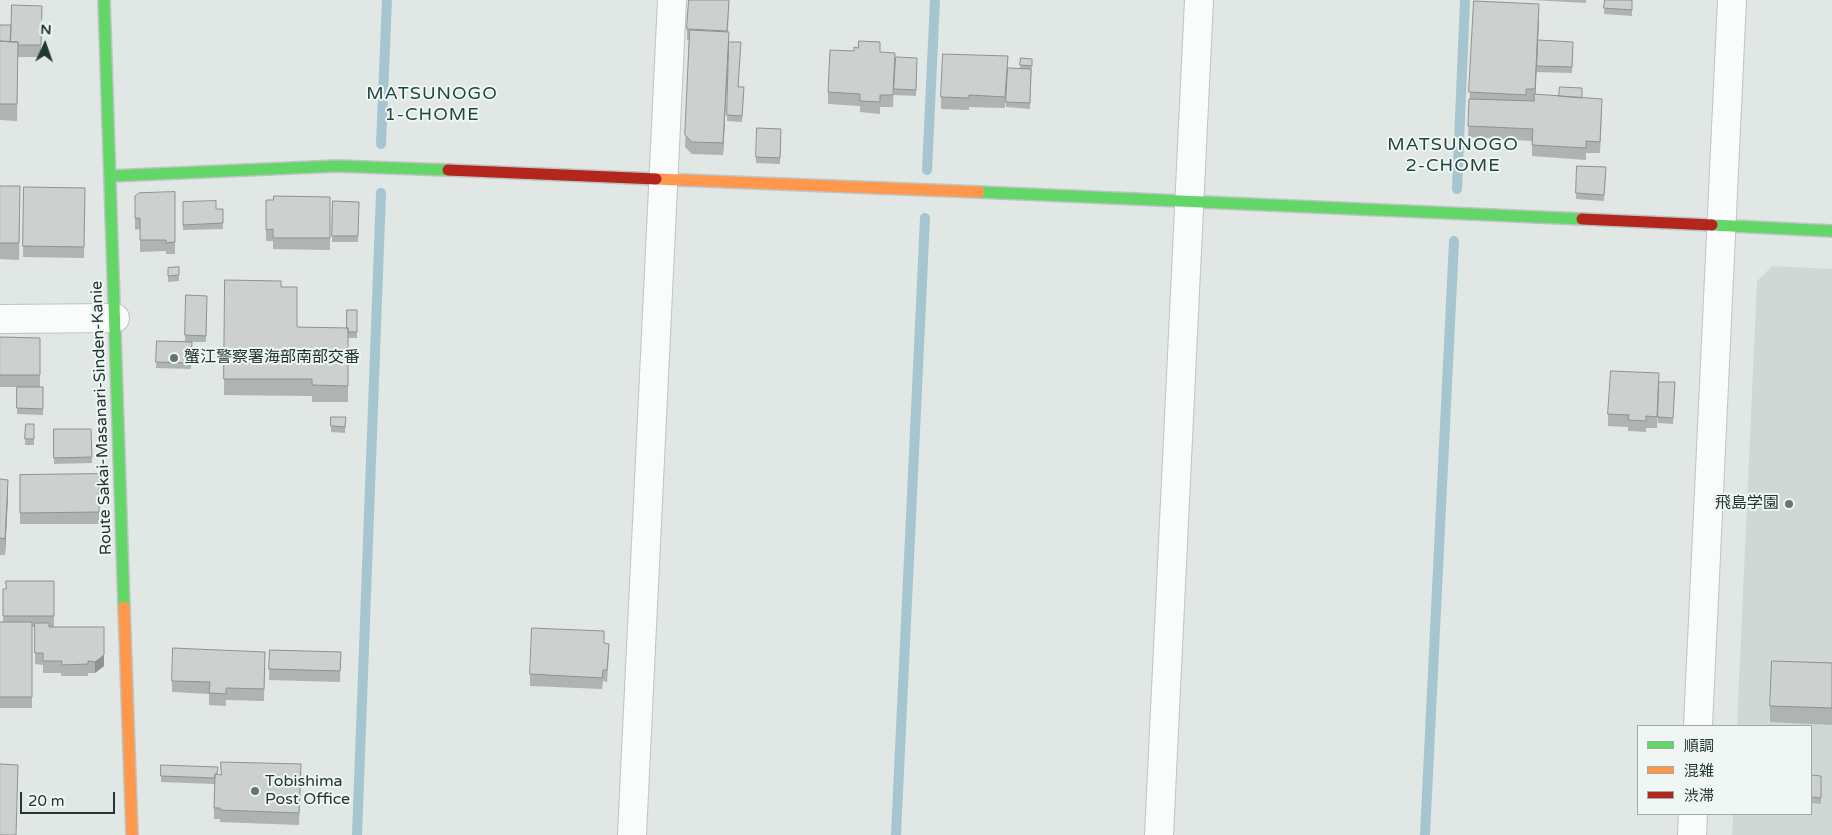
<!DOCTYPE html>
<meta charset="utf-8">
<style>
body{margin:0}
#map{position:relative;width:1832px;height:835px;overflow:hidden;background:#e1e7e5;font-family:"Varela Round","Noto Sans JP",sans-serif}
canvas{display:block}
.legend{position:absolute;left:1637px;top:725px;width:175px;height:90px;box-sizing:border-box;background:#eff6f3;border:1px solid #9daaa7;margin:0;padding:6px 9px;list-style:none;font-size:15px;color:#223734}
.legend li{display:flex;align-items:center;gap:10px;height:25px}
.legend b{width:25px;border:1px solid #9daaa7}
.north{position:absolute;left:20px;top:20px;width:50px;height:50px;-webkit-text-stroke:4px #eff6f3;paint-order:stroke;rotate:3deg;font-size:14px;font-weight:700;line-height:20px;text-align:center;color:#223734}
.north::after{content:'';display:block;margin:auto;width:18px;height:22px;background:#223734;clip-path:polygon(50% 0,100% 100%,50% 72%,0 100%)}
.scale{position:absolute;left:20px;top:792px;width:95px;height:22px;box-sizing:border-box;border:2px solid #223734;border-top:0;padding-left:6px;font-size:15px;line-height:18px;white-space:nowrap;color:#223734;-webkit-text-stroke:4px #eff6f3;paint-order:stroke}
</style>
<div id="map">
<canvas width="1832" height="835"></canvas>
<ul class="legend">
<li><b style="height:6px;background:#63d668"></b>順調</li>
<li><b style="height:6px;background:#ff974d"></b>混雑</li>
<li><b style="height:6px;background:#b3261e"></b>渋滞</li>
</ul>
<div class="north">N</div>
<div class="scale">20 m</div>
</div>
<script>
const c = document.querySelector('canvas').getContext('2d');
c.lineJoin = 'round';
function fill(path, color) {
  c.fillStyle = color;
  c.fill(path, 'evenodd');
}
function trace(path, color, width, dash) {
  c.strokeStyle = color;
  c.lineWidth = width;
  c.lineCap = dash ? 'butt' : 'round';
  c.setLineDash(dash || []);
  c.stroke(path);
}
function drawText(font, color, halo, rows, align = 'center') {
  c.font = font + ' "Varela Round","Noto Sans JP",sans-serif';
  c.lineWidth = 4;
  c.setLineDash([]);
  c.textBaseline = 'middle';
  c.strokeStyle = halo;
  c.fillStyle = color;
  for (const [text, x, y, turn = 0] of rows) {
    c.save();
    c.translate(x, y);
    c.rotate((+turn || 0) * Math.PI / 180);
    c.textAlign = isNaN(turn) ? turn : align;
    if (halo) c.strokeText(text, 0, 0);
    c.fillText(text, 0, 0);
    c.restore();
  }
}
fill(new Path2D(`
 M1772,266L1832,269V835H1732L1733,814H1811V726H1737L1757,281Z`), '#d0d8d5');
trace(new Path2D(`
 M381,144L387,0
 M927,170L935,0
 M1457,189L1465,0
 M357,835L381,193
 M896,835L925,218
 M1425,835L1454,241`), '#a6c5d1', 10);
const street = new Path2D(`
 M0,319L115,318
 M1698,726L1732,0
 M632,835L672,0
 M1159,835L1199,0
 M1692,835L1693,814`);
const fast = new Path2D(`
 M104,0L124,607
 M111,176L337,166L448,170
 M979,192L1582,219
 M1712,225L1832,231`);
const slow = new Path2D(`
 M656,179L979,192
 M124,607L132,835`);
const jam = new Path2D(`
 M448,170L656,179
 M1582,219L1712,225`);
trace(street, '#bec4c2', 30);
trace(fast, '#bec4c2', 14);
trace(slow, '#bec4c2', 14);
trace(jam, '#bec4c2', 14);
trace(street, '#fafbfb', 28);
trace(fast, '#63d668', 11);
trace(slow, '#ff974d', 11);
trace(jam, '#b3261e', 11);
fill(new Path2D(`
 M729,0L728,32L729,43L723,155L692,154L685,147L689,40H687V29Z
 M1532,0H1586V3Z
 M1605,0H1632V16L1604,14Z
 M1474,1L1539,20L1535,94L1582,98L1602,111L1600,153H1586V160L1532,156V141L1468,137Z
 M42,6L41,57H18L17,121L0,120V25L10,42Z
 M1538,40L1573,42L1572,73L1537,72Z
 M729,42L739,87H744L742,122L727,121Z
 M880,52L895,64L893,107H880V114L860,112V106L828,104V92Z
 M1008,56L1005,108L969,107V110L941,109V97Z
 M917,58L916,96L894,95V89Z
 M1021,58L1032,59L1030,109L1006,107V102L1020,68Z
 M781,129L780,164L756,163V157Z
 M1577,166L1606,173L1604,201L1576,199Z
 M0,186H20L19,260L0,259Z
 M24,187L85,188L84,258L23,257Z
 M175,192V254H166V251L140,252V229L135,230V207Z
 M330,197V250L273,249V241H266V200Z
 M333,201L359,202L358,242H332Z
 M183,202L216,209H223V229L183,230Z
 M179,267V281L168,282V268Z
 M225,280L281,287L297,327L347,328L357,310V338H348V402H312V396L224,395Z
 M186,295L207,296L206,342H192L191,369L156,368L157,341H185Z
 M0,337L40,338V387H43V415L17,414V387H0Z
 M1675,382L1673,424L1658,423V417Z
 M1659,385L1657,428H1646V432L1628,431V427L1608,426V414Z
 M331,417H346L345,433L331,432Z
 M26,424H34V445H25Z
 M54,429H91L92,463L54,464Z
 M99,474V524H20V475Z
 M0,479L8,496L5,555H0Z
 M54,581V627H104V666L95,673H88V676H61V673H43V665L35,664V627H32V708H0V622H3V589H6Z
 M604,643L609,655L607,682L603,681L602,689L530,686V674Z
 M270,650L341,652L340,682L269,680Z
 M265,652L264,701L226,700V706L209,705V694L172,692V681Z
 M1832,663V725L1770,722V706Z
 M161,765L217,775L301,776L299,825L220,822V819H214V784L161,782Z
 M1811,775L1821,776V804L1811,803Z`), '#afb3b2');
fill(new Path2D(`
 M1539,4V20L1535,106V89Z
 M729,32V43L723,155V143Z
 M8,480V496L5,555V539Z
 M104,655V666L95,673V662Z`), '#8f9291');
const building = new Path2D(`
 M689,0H729L727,31L687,29Z
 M1605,0H1632V10L1604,8Z
 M1474,1L1539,4L1535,89H1526V95L1469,92Z
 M12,5L42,6L41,45H18V42H11Z
 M0,25H11L10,42L0,41Z
 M690,30L729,32L723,143L692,142L685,135Z
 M1538,40L1573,42L1572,67L1537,66Z
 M0,41L18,42L17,104H0Z
 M859,41L880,42V52L895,53L893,95H880V102L860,101V94L828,92L830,50L854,51V47L858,48Z
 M729,42H741L738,87H744L742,116L727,115Z
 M943,54L1008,56L1005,97L969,95V98L941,97Z
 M896,57L917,58L916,90L894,89Z
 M1021,58L1032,59V66L1020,65Z
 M1008,68L1031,69L1030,103L1006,102Z
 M1560,87L1582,88V98L1559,96Z
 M1534,94L1602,99L1600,142L1586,141V148L1532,145L1533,129L1468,126L1469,99L1534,101Z
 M757,128L781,129L780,158L756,157Z
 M1577,166L1606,167L1604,195L1576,193Z
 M0,186H20L19,243H0Z
 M24,187L85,188L84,247L23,246Z
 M175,192V242L166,243V240H140V218H135V196L139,193Z
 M274,196L330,197V238H273V229L266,230V200H273Z
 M216,201V209H223V223L183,225V202Z
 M333,201L359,202L358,236H332Z
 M179,267V275L168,276V268Z
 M225,280L281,281V287H297V327L348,328V386L312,385V379H224Z
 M186,295L207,296L206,336L185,335Z
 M347,310H357V332H348V328H347Z
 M0,337L40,338V375H0Z
 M157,341L192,342L191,363L156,362Z
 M1611,371L1659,373L1657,417L1646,416V421L1628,420L1629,415L1608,414Z
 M1659,382H1675L1673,418L1658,417Z
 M17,387H43V409L17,408Z
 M331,417H346L345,427L331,426Z
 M26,424H34V439H25Z
 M54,429H91L92,457L54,458Z
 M99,474V512L20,513V475Z
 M0,479L8,480L5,539L0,538Z
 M6,581H54V616H3V589H6Z
 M0,622H32V697H0Z
 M35,623H49V627H104V655L95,662L88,661V664L61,665L62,661H43V653H35Z
 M532,628L604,631V643L609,644L607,670H603L602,678L530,674Z
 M173,648L265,652L264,689L226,688V694L209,693L210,682L172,681Z
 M270,650L341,652L340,671L269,669Z
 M1772,661L1832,663V708L1770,706Z
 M221,762L301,764L299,813L220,810V808H214L215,774L221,775Z
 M0,764L18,765L16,835H0Z
 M161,765L218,767L217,774H215V778L161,776Z
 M1811,775L1821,776V798L1811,797Z`);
fill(building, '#ccd0cf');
trace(building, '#8f9291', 1);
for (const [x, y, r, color] of [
 [174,358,5,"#657572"],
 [1789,504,5,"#657572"],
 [255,791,5,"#657572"]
]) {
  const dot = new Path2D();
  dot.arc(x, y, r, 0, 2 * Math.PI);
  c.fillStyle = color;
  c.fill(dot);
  trace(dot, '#eff6f3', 2);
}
drawText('16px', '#223734', '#eff6f3', [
 ["蟹江警察署海部南部交番",184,358],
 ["飛島学園",1779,504,"right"],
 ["Tobishima",265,782],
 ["Post Office",265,800]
], 'left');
drawText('16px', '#223734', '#eff6f3', [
 ["Route Sakai-Masanari-Sinden-Kanie",102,418,-92]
]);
c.letterSpacing = '1px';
drawText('18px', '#214642', '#eff6f3', [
 ["MATSUNOGO",432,94],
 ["1-CHOME",432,115],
 ["MATSUNOGO",1453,145],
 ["2-CHOME",1453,166]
]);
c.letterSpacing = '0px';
</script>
